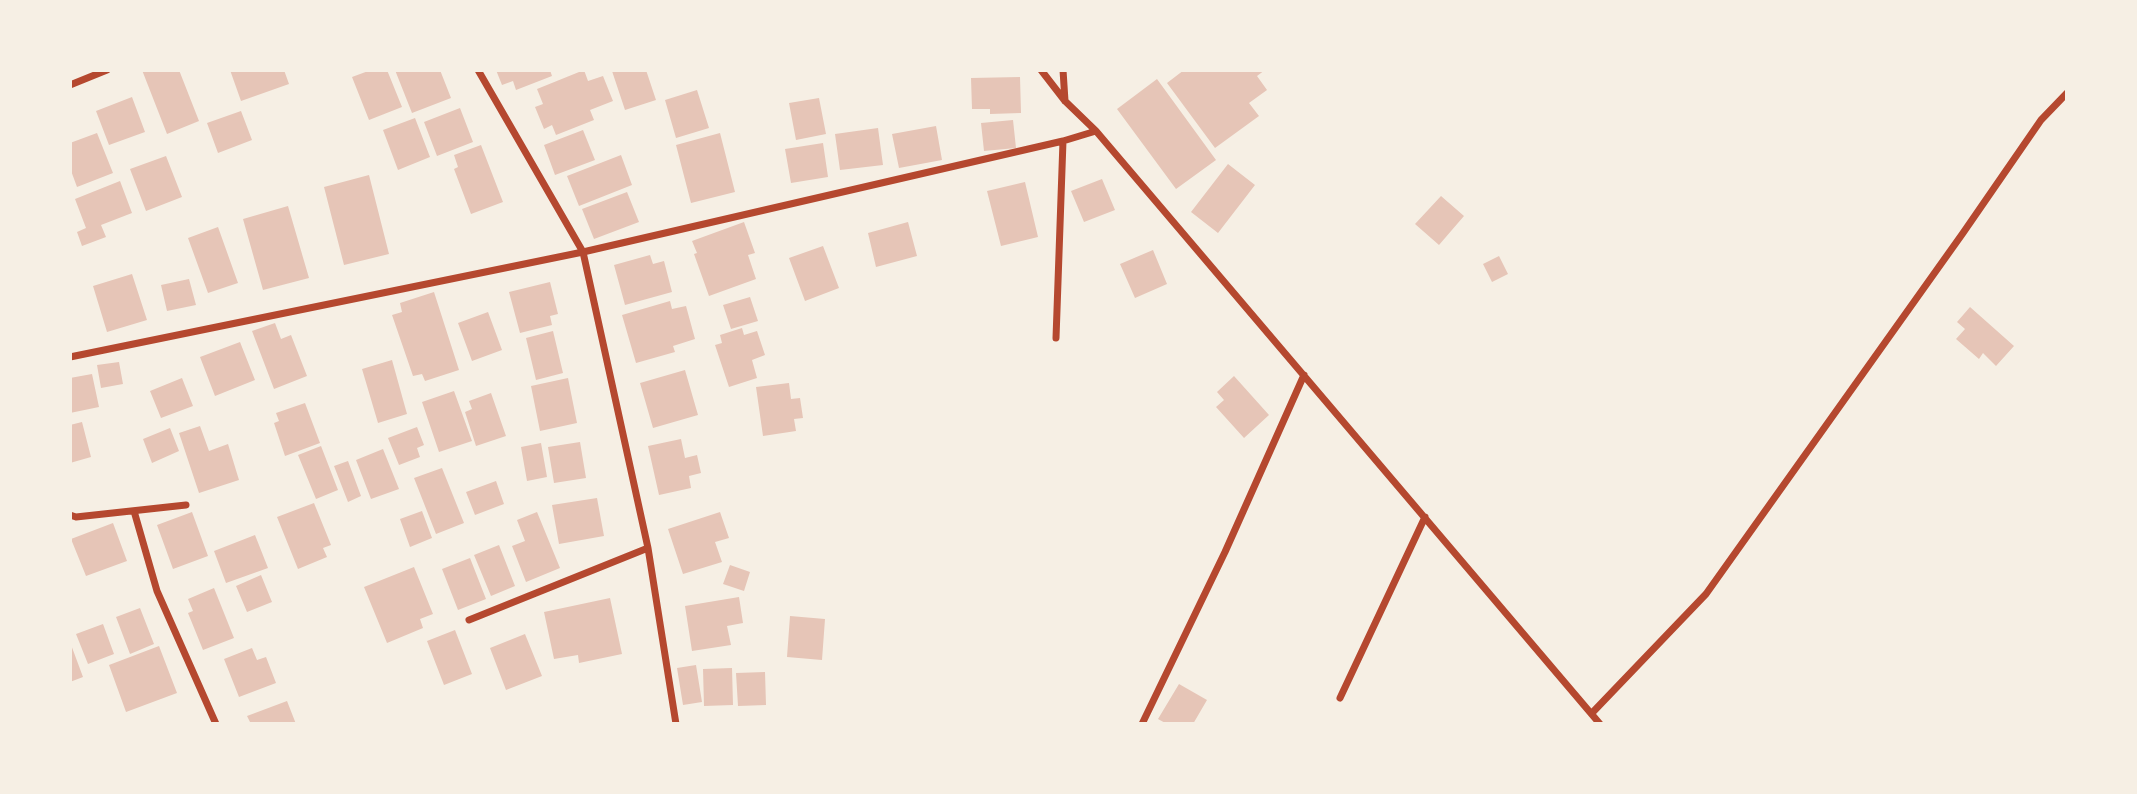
<!DOCTYPE html>
<style>
body{margin:0}
#map{position:relative;width:2137px;height:794px;overflow:hidden;background:#f6efe4;font-family:"Titillium Web",sans-serif}
canvas{display:block}
.frame{position:absolute;inset:0;border:72px solid #f6efe4;pointer-events:none}
</style>
<div id="map">
<canvas width="2137" height="794"></canvas>
<div class="frame"></div>
</div>
<script>
const c = document.querySelector('canvas').getContext('2d');
c.lineJoin = 'round';
function fill(path, color) {
  c.fillStyle = color;
  c.fill(path, 'evenodd');
}
function trace(path, color, width, dash) {
  c.strokeStyle = color;
  c.lineWidth = width;
  c.lineCap = dash ? 'butt' : 'round';
  c.setLineDash(dash || []);
  c.stroke(path);
}
fill(new Path2D(`
 M142,70H179L199,121L167,134Z
 M230,70H284L289,84L241,101Z
 M371,70H387L402,107L369,120L352,77Z
 M395,70H440L451,98L412,113Z
 M496,70H550L552,76L516,90L513,81L502,85Z
 M584,70L588,81L603,76L613,101L590,110L594,120L556,135L552,125L544,129L535,107L543,104L537,89Z
 M646,70L656,100L625,110L612,71Z
 M1184,70H1265L1257,76L1267,90L1249,103L1259,116L1215,148L1167,83Z
 M1020,77L1021,113L990,114V109H972L971,78Z
 M1157,79L1216,160L1176,189L1117,109Z
 M697,90L709,128L676,138L665,100Z
 M132,97L145,132L109,145L96,111Z
 M819,98L826,134L796,140L789,103Z
 M460,108L473,142L437,156L424,122Z
 M241,111L252,140L218,153L207,123Z
 M415,118L430,157L398,170L383,130Z
 M1013,120L1016,148L984,151L981,123Z
 M936,126L942,160L899,168L892,134Z
 M878,128L883,165L840,170L835,134Z
 M583,130L595,160L555,175L544,145Z
 M97,133L113,173L77,187L70,168V143Z
 M720,133L735,192L691,203L676,145Z
 M823,143L828,177L791,183L785,149Z
 M481,145L503,202L471,214L454,169L458,167L454,155Z
 M621,155L632,185L579,206L567,176Z
 M166,156L182,197L146,211L130,169Z
 M1228,164L1255,185L1218,233L1191,212Z
 M369,175L389,254L344,265L324,187Z
 M1102,179L1115,210L1084,222L1071,191Z
 M120,181L132,213L101,225L106,237L82,246L77,232L86,228L75,199Z
 M1025,182L1038,237L1001,246L987,191Z
 M627,192L639,222L594,239L582,209Z
 M1441,196L1464,216L1439,245L1415,224Z
 M288,206L309,278L263,290L243,219Z
 M744,222L755,253L748,255L756,279L709,296L694,254L697,253L692,241Z
 M908,222L917,256L876,267L868,233Z
 M218,227L238,283L208,293L188,238Z
 M823,246L839,288L805,301L789,258Z
 M1153,250L1167,284L1135,298L1120,264Z
 M650,255L653,264L664,261L672,292L625,305L614,265Z
 M1499,256L1508,274L1492,282L1483,264Z
 M132,274L147,320L107,332L93,286Z
 M189,279L196,305L167,311L161,285Z
 M550,282L558,314L550,316L552,325L520,333L509,292Z
 M434,292L459,370L425,381L422,374L413,376L392,315L402,312L400,303Z
 M750,297L758,321L731,329L723,305Z
 M670,301L672,309L686,306L695,339L673,346L675,352L636,363L622,315Z
 M1970,307L2014,346L1996,366L1983,353L1979,359L1956,339L1965,329L1957,322Z
 M488,312L502,350L472,361L458,323Z
 M275,323L281,339L291,335L307,376L274,389L252,331Z
 M742,328L744,335L757,331L765,355L752,360L757,378L729,387L715,345L722,343L720,335Z
 M553,331L563,373L536,380L526,338Z
 M240,342L255,380L215,396L200,357Z
 M392,360L407,414L378,423L362,369Z
 M119,362L123,384L101,388L97,365Z
 M685,370L698,415L653,428L640,383Z
 M92,374L99,407L70,413V378Z
 M1234,376L1269,415L1244,438L1216,407L1224,400L1217,392Z
 M182,378L193,406L161,418L150,391Z
 M568,378L577,423L540,431L531,386Z
 M789,383L791,399L800,398L803,418L794,419L796,431L763,436L756,387Z
 M454,391L472,441L439,452L422,402Z
 M491,393L506,436L476,446L465,412L472,409L469,401Z
 M305,403L320,443L285,456L274,423L279,421L276,413Z
 M82,422L91,457L70,463V425Z
 M200,426L209,451L228,444L239,480L199,493L179,433Z
 M417,427L424,445L417,448L420,457L399,465L388,438Z
 M170,428L179,451L152,463L143,439Z
 M681,439L685,458L697,455L701,473L689,476L691,488L659,495L648,446Z
 M580,442L586,478L554,483L548,447Z
 M541,443L547,477L527,481L521,447Z
 M321,446L338,490L316,499L298,455Z
 M383,449L399,489L371,499L356,460Z
 M348,461L361,496L348,502L334,466Z
 M442,468L464,523L436,534L414,478Z
 M496,481L504,504L475,515L466,492Z
 M597,498L604,536L559,544L552,505Z
 M314,503L331,545L323,548L327,557L298,569L277,517Z
 M422,511L432,538L410,547L400,519Z
 M192,512L208,556L173,569L157,525Z
 M537,512L560,568L526,582L512,546L525,541L517,520Z
 M720,512L729,538L715,542L722,562L683,574L668,529Z
 M113,523L127,561L86,576L71,539Z
 M255,535L268,568L226,583L214,551Z
 M499,545L515,586L491,596L474,555Z
 M470,558L486,599L458,610L442,569Z
 M730,565L750,572L744,591L723,584Z
 M414,567L433,614L420,619L423,628L387,643L364,587Z
 M261,575L272,602L247,612L236,586Z
 M214,588L234,638L203,650L188,613L193,611L188,599Z
 M739,597L743,623L727,626L731,645L692,651L685,606Z
 M610,598L622,654L579,663L578,655L554,659L544,612Z
 M140,608L154,644L130,654L116,617Z
 M790,616L825,619L822,660L787,657Z
 M103,624L114,654L88,664L76,634Z
 M455,630L472,674L444,685L427,641Z
 M525,634L542,676L506,690L490,648Z
 M70,642L83,677L70,682Z
 M159,646L177,693L126,712L109,665Z
 M252,648L257,660L266,657L276,683L239,697L224,659Z
 M696,665L702,702L683,705L677,668Z
 M732,668L733,705L704,706L703,669Z
 M765,672L766,705L738,706L736,673Z
 M1179,684L1207,700L1193,724H1167L1158,719Z
 M287,701L296,724H251L247,716Z`), '#e6c5b7');
trace(new Path2D(`
 M478,70L583,252L648,548L676,724
 M1041,70L1065,101L1096,131L1600,724
 M1063,70L1065,101
 M70,85L107,70
 M1056,338L1063,141
 M70,357L583,252L1063,141L1096,131
 M134,511L157,591L216,724
 M70,515L76,517L186,505
 M469,620L648,548
 M1340,698L1425,517
 M1592,713L1706,594L1963,233L2041,120L2067,93
 M1142,724L1225,552L1304,375`), '#b5482f', 7);
</script>
